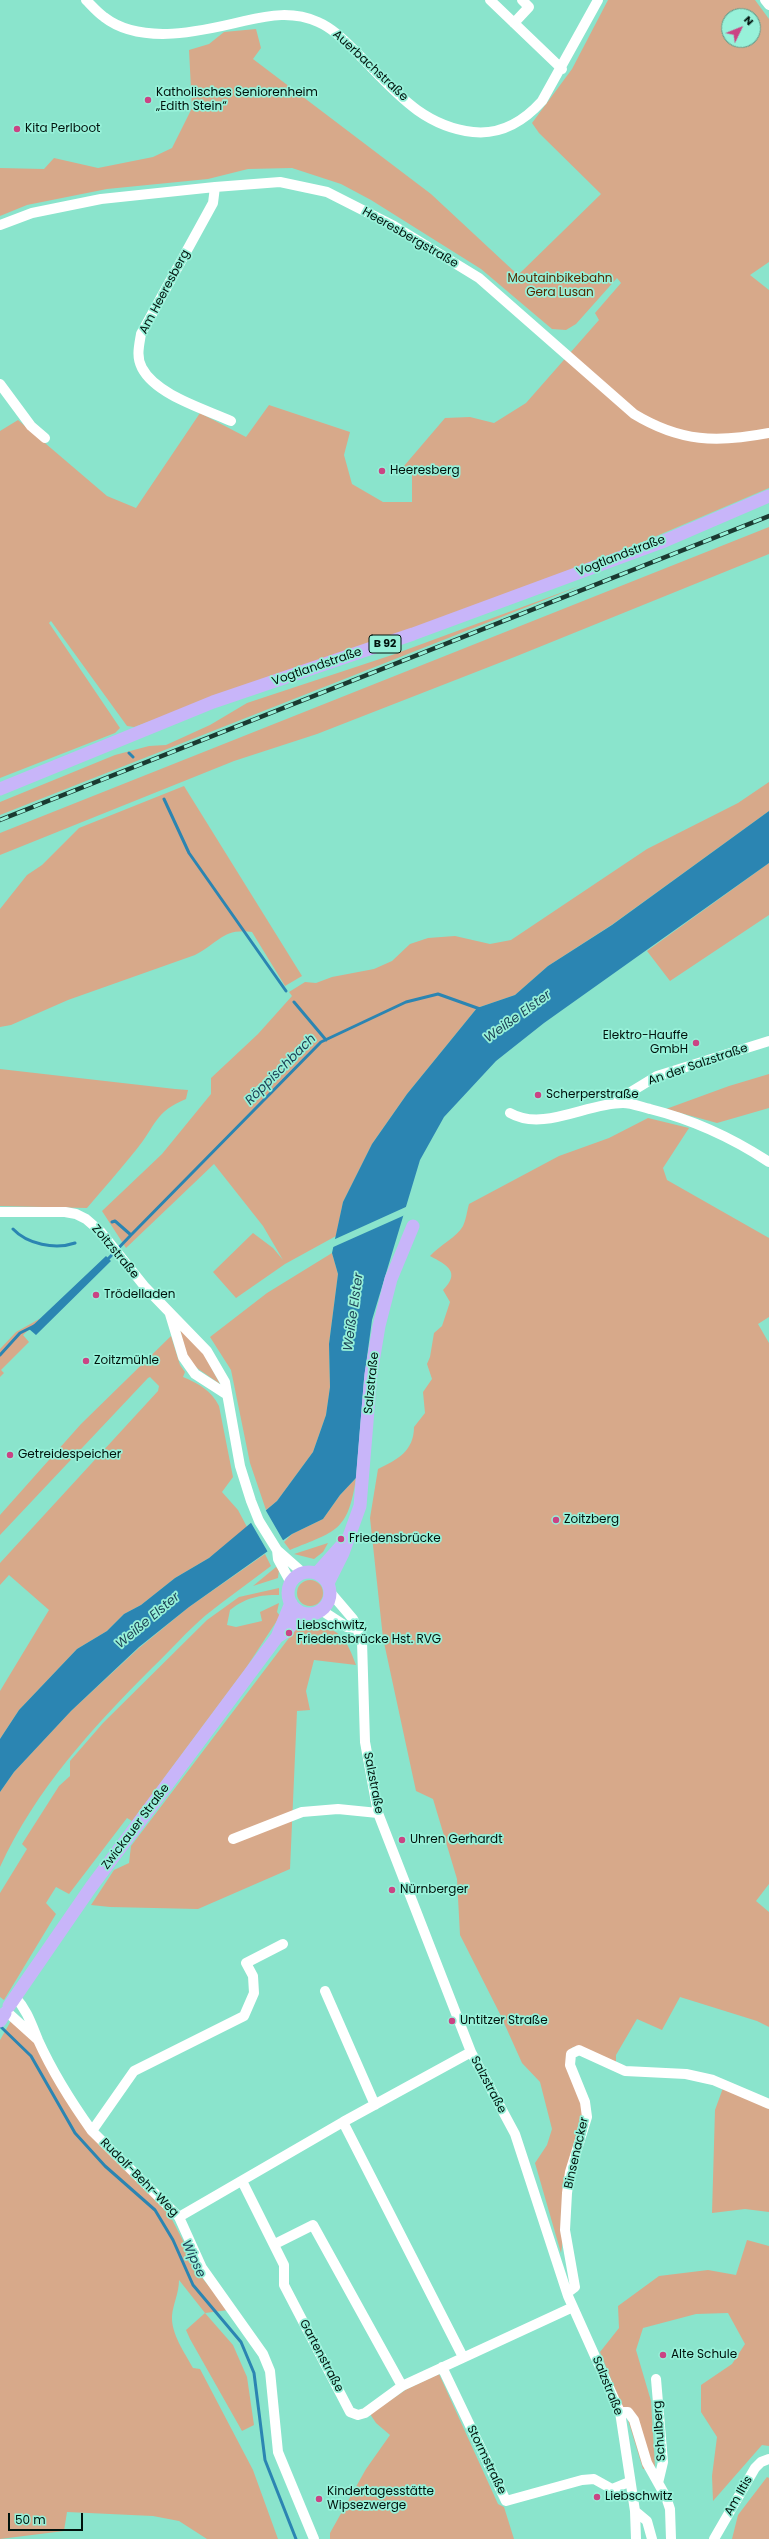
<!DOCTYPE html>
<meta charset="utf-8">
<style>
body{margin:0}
#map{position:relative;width:769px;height:2539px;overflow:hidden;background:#8ae4cc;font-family:Poppins,sans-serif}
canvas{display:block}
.north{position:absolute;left:721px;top:8px;width:40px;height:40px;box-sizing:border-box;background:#97f1d9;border:1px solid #5b9887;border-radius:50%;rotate:47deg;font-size:11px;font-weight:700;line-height:16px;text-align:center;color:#00130d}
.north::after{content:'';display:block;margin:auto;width:14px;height:18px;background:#ca4484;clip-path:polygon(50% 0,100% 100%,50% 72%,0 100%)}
.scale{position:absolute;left:8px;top:2513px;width:75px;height:18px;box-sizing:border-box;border:2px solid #00130d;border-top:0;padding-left:5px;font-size:12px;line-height:14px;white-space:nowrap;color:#00130d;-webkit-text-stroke:3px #97f1d9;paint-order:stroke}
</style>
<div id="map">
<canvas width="769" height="2539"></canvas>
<div class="north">N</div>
<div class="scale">50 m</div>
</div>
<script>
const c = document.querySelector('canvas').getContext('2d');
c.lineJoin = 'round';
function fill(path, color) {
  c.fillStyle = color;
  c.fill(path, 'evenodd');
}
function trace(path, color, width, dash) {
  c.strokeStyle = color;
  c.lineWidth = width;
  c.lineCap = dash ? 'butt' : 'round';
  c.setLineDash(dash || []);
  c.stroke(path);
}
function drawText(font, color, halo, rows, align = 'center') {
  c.font = font + ' Poppins,sans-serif';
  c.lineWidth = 3.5;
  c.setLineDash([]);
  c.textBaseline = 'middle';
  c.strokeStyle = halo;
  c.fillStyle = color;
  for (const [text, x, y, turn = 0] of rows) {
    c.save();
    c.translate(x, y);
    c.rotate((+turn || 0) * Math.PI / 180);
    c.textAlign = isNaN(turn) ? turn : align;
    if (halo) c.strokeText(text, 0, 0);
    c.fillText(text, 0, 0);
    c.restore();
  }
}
fill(new Path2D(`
 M608,0H755L769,19V262L750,275L769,290V488L624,550L408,630L134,727L127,726L51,621L49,623L120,728L115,733L0,778V431L18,420L107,496L136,508L200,413L246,437L269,405L350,432L344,455L352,484L383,502H412V475L404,466L445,418L470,417L494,423L526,403L599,320L595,313L621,283L617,278L576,324L566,330L552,329L481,269L371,200L341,184L292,168L248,169L208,179L107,189L27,205L0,216V168L44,169L54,158L98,168L153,157L172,148L192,108L189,50L209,44L224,32L256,29L261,48L253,59L431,194L518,275L601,194L539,133L532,123L572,69ZM729,16H753V40H729Z
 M769,527V554L517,656L317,734L234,761L0,855V833Z
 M582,585L537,603L0,815V802L115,755L149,746L166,745L210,725L247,703L392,655Z
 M769,782V811L613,924L548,966L515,995L477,1008L407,1094L372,1144L343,1202L336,1236L285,1264L236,1298L213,1272L253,1233L273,1248L283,1260L263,1226L214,1164L126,1248L102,1211L162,1154L211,1094V1078L258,1034L292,996L289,992L305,982L316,983L332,977L374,969L392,961L410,944L428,938L455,936L490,944L511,940L647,849L738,803Z
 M184,786L302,976L285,986L252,932C222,928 218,944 195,955L68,1000L11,1025L0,1027V909L27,875L42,865L79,828Z
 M769,863V915L670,981L647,951Z
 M0,1069L175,1089L188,1090L186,1099C154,1112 156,1126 136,1150C120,1170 103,1189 87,1208L0,1206Z
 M769,1074V1108L717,1123L666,1109L729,1086Z
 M648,1118L689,1128L663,1168L667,1180L769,1238V1317L758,1324L769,1343V1884L756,1901L769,1912V2027L757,2021L680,1997L662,2030L637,2019L616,2055V2065L582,2047H573C553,2062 583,2091 586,2109C588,2118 580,2141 578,2151C571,2185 566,2219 561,2253L535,2163L547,2145L552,2129L540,2082L522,2063L500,2014L460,1935L457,1879L433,1799L416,1791L383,1638L370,1518L378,1469C397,1460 414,1451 414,1427L425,1413L423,1392L432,1379L427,1364L430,1357L434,1333L442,1326L450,1302L443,1290C461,1272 447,1265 430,1256C440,1245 457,1237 463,1226C466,1220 467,1211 469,1204L559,1156L609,1138Z
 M332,1253L338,1274L329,1344L330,1387L326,1415L313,1452L277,1501L266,1510L250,1463L231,1370L210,1337L267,1293Z
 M41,1318L23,1335L29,1342L1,1370L4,1373L0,1377V1349L16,1332Z
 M179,1326L199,1345L220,1384L194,1366L187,1357Z
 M171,1336L180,1365L185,1372L183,1377C199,1384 211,1390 219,1406L233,1477L222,1492L238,1510L247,1527L209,1558L175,1578L141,1605L124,1614L107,1631L77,1649L19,1710L0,1739V1691L49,1610L9,1575L0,1585V1563L158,1391L159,1386L150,1377L148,1378L0,1535V1515L81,1424Z
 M356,1478C348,1532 336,1531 290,1550L284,1542L292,1534L323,1519L340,1495Z
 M328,1543L323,1552L314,1559L294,1554Z
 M265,1554L271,1566C250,1582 227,1598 206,1615C187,1631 170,1651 152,1668C92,1728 36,1789 0,1867V1792L14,1772L71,1711L139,1648L189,1607Z
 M276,1567L279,1570L278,1578L253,1586Z
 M297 1593a13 13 0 1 1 26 0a13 13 0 1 1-26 0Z
 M279,1588V1595C259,1595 247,1597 230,1610L227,1625L236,1627L262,1621L260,1612L279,1603L277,1612L280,1616L246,1668L132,1821L127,1818L69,1894L56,1887L46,1903L56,1914L4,2000L0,1997V1893L27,1849L22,1844L59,1786L70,1776V1761L103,1723L207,1620L239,1597Z
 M313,1626C340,1627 347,1640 356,1665L314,1660L306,1691L310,1710L297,1711L290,1869L198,1909L110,1907L91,1905L114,1870L129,1863L131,1846L295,1630Z
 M12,2019L36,2041L85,2128L166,2208L203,2279L229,2310L205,2313L233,2345L247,2377L254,2425L242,2431L190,2339L186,2330L205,2313L179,2280C179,2293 173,2304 172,2316C171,2334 185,2353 193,2368L200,2369L253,2470L278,2539H207L179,2521L153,2516L67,2512L64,2531L0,2539V2040Z
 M723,2088L769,2109V2212L745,2209L712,2213L715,2110Z
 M747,2240L769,2246V2446L762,2445L713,2501L712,2476L717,2437L701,2412V2385L732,2364L745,2344L728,2313L696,2314L643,2328L636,2350L651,2401L655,2467L643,2469L628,2420L600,2352L619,2328L618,2306L659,2276L708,2270L736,2275Z
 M439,2374L498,2504L504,2507L514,2539H330V2533L366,2469L390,2435L376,2423L370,2414L407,2389Z
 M767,2477L769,2478V2539H732L738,2515Z`), '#d7a98a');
fill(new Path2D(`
 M769,811V863L544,1023L496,1061L444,1117L420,1160L372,1320L364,1379L356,1478L340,1495L323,1519L292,1534L189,1607L139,1647L71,1711L14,1772L0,1792V1739L19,1710L77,1649L107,1631L124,1614L141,1605L175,1578L209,1558L277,1501L313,1452L326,1415L330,1387L329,1344L338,1274L332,1253L343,1202L372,1144L407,1094L477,1008L515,995L548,966L612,925Z
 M106,1256L111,1261L36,1335L29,1329Z`), '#2b85b2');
fill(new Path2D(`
 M408,1206L405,1215L331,1248L333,1240Z
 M265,1509L284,1542L269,1554L250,1521Z`), '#8ae4cc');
trace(new Path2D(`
 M129,753L133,757
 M164,799L189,853L286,991
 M294,1002L326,1040
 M112,1222L115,1221L131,1235L321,1042L406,1002L438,994L480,1009
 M13,1229C27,1244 55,1250 75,1243
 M107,1260L131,1235
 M0,1355L20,1333L36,1325
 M0,2026L31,2056L75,2133L105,2166L155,2210L173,2240L193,2285L241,2342L254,2373L265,2460L296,2539`), '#2b85b2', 3);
trace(new Path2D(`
 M86,0C92,6 97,12 104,17C141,46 203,31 244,21C270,15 293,11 318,22C332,28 343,39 354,50C391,86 419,126 473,132C501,135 524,121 542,101L598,0
 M490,0L562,69
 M765,0L769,5
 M514,23L529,7L522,0
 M215,187L213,203L141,334C139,346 136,357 142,368C156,395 205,409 231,421
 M0,225L32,213L101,199L215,187L280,182L327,192L394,226L479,278L634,414C680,442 717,443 769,433
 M0,384L31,426L45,438
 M611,1104L657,1076L769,1041
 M510,1113C543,1132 587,1103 623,1103C632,1103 641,1107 650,1109C694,1120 731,1137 769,1162
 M0,1212H65L76,1214L86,1219L101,1232L145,1287L207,1351L225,1382L240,1466L251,1501L259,1521L277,1550L278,1559L291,1583
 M170,1314L183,1357L195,1374L226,1394
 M277,1550L303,1573
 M330,1592L353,1619L362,1641L365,1742L378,1813L471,2052L515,2134L568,2296L620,2412L635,2511L636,2539
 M321,1610L347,1627L355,1628
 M233,1839L302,1812L338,1809L378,1813
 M325,1991L375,2105
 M15,1997C27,2010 31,2023 38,2040C52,2071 72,2103 92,2131L179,2217L202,2268L263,2354L270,2371L278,2452L314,2539
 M6,2011L37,2039
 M343,2122L463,2357
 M92,2131L134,2071L244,2016L254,1993L253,1976L246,1963L283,1944
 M242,2181L284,2265V2285L350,2412L358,2415L365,2413L402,2386L573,2307
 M179,2217L343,2122L471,2052
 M275,2244L313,2225L402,2386
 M567,2293L575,2287L565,2230L567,2193L570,2172L587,2117L585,2102L570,2065L571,2054L579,2050L625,2071L686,2074L713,2080L769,2104
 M442,2367L506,2501L582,2480L594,2479L612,2489L629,2482
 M656,2379L663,2462L658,2483
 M620,2412H628L634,2420L647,2463L666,2497L670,2509L671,2539
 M635,2511L647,2521L652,2539
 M714,2539L755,2468L761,2462L769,2459`), '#fff', 10);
trace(new Path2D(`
 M0,789L213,702L413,634L662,542L769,496
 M288 1593a21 21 0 1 1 42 0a21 21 0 1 1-42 0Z
 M317,1573L341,1546
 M328,1583L343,1553L360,1506L371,1374L379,1326L391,1279L413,1226
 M277,1637L291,1603
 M9,2006L91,1887L277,1637L286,1631L303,1613
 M0,2021L5,2013`), '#c8b5f9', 13);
const rail = new Path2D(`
 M0,820L769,516`);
trace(rail, '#1a3a31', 4.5);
trace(rail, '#97f1d9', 3, [9]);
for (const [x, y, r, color] of [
 [148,100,4,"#ca4484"],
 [17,129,4,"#ca4484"],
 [382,471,4,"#ca4484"],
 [696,1043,4,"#ca4484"],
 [538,1095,4,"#ca4484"],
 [96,1295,4,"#ca4484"],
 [86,1361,4,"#ca4484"],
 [10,1455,4,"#ca4484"],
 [556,1520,4,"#ca4484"],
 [341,1539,4,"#ca4484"],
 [289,1633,4,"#ca4484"],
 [402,1840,4,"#ca4484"],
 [392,1890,4,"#ca4484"],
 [452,2021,4,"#ca4484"],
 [663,2355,4,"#ca4484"],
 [597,2497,4,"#ca4484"],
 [319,2499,4,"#ca4484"]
]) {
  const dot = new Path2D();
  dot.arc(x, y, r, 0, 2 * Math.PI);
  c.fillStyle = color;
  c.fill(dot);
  trace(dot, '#97f1d9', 1.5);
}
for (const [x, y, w] of [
 [385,644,32]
]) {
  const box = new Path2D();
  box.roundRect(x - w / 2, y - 9, w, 18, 3);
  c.fillStyle = '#97f1d9';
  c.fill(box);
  trace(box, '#00130d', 1);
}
drawText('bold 11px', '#00130d', null, [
 ["B 92",385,644]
]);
drawText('12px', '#00130d', '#97f1d9', [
 ["Auerbachstraße",370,66,43],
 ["Heeresbergstraße",410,238,30],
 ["Am Heeresberg",165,292,-62],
 ["Vogtlandstraße",621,556,-21],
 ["Vogtlandstraße",317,667,-19],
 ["An der Salzstraße",698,1065,-19],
 ["Zoitzstraße",115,1252,50],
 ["Salzstraße",372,1383,-84],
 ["Salzstraße",373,1783,79],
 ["Zwickauer Straße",136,1827,-53],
 ["Salzstraße",488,2085,62],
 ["Binsenacker",577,2153,-77],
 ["Rudolf-Behr-Weg",139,2178,45],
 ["Gartenstraße",321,2356,62],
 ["Salzstraße",607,2386,68],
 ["Schulberg",660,2431,-94],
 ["Stormstraße",486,2460,64],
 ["Am Iltis",739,2496,-60]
]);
drawText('12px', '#00130d', '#97f1d9', [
 ["Katholisches Seniorenheim",156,93],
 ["„Edith Stein“",156,107],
 ["Kita Perlboot",25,129],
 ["Heeresberg",390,471],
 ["Elektro-Hauffe",688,1036,"right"],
 ["GmbH",688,1050,"right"],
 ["Scherperstraße",546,1095],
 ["Trödelladen",104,1295],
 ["Zoitzmühle",94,1361],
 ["Getreidespeicher",18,1455],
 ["Zoitzberg",564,1520],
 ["Friedensbrücke",349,1539],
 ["Liebschwitz,",297,1626],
 ["Friedensbrücke Hst. RVG",297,1640],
 ["Uhren Gerhardt",410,1840],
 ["Nürnberger",400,1890],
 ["Untitzer Straße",460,2021],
 ["Alte Schule",671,2355],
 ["Kindertagesstätte",327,2492],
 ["Wipsezwerge",327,2506],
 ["Liebschwitz",605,2497]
], 'left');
drawText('12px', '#552800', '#97f1d9', [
 ["Moutainbikebahn",560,279],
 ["Gera Lusan",560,293]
]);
drawText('italic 13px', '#1d4357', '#97f1d9', [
 ["Weiße Elster",518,1017,-36],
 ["Röppischbach",281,1070,-45],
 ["Weiße Elster",354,1312,-82],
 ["Weiße Elster",148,1621,-40],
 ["Wipse",193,2259,65]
]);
</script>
